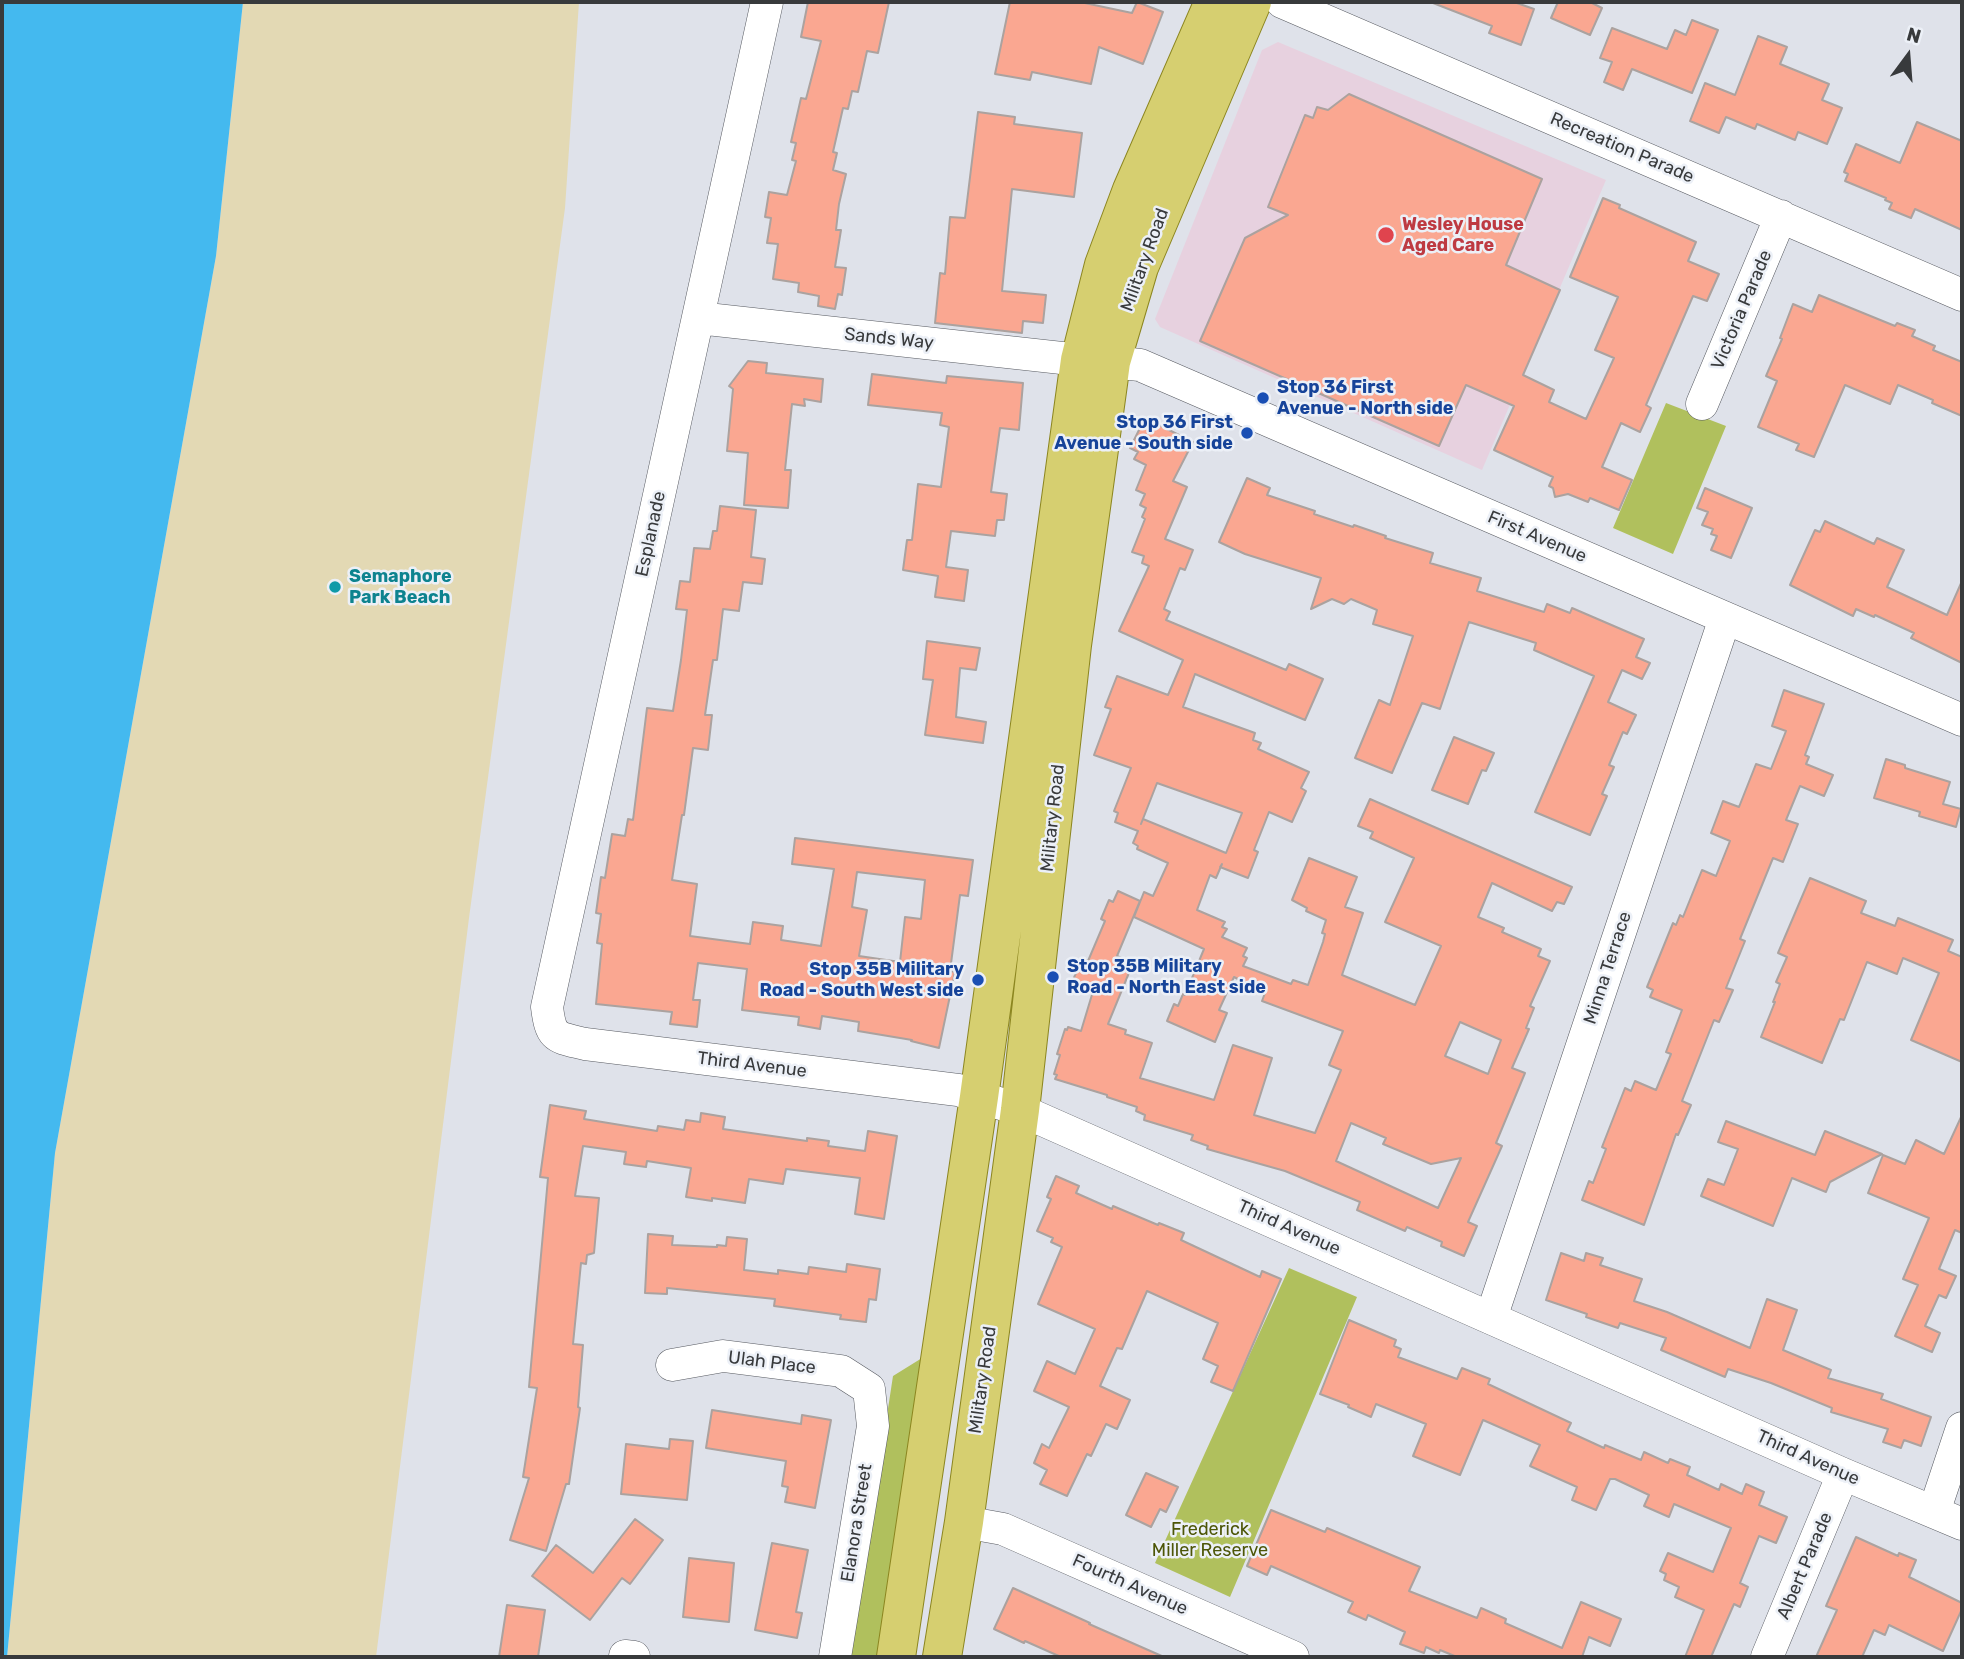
<!DOCTYPE html>
<style>
body{margin:0}
#map{position:relative;width:1964px;height:1659px;overflow:hidden;background:#dfe2ea;font-family:Rubik,sans-serif}
canvas{display:block}
.frame{position:absolute;inset:0;border:4px solid #383a3c;pointer-events:none}
.north{position:absolute;left:1873px;top:21px;width:70px;height:70px;-webkit-text-stroke:5px #ecf0f7;paint-order:stroke;rotate:16deg;font-size:19px;font-weight:700;line-height:28px;text-align:center;color:#383a3c}
.north::after{content:'';display:block;margin:auto;width:24px;height:32px;background:#383a3c;clip-path:polygon(50% 0,100% 100%,50% 72%,0 100%)}
</style>
<div id="map">
<canvas width="1964" height="1659"></canvas>
<div class="frame"></div>
<div class="north">N</div>
</div>
<script>
const c = document.querySelector('canvas').getContext('2d');
c.lineJoin = 'round';
function fill(path, color) {
  c.fillStyle = color;
  c.fill(path, 'evenodd');
}
function trace(path, color, width, dash) {
  c.strokeStyle = color;
  c.lineWidth = width;
  c.lineCap = dash ? 'butt' : 'round';
  c.setLineDash(dash || []);
  c.stroke(path);
}
function drawText(font, color, halo, rows, align = 'center') {
  c.font = font + ' Rubik,sans-serif';
  c.lineWidth = 5;
  c.setLineDash([]);
  c.textBaseline = 'middle';
  c.strokeStyle = halo;
  c.fillStyle = color;
  for (const [text, x, y, turn = 0] of rows) {
    c.save();
    c.translate(x, y);
    c.rotate((+turn || 0) * Math.PI / 180);
    c.textAlign = isNaN(turn) ? turn : align;
    if (halo) c.strokeText(text, 0, 0);
    c.fillText(text, 0, 0);
    c.restore();
  }
}
fill(new Path2D(`
 M1278,42L1606,180L1482,470L1160,327L1155,319L1262,50Z`), '#e7d1df');
fill(new Path2D(`
 M1666,403L1726,426L1673,554L1613,528Z
 M1289,1268L1357,1297L1230,1597L1155,1563Z
 M922,1358L877,1657H850L893,1376Z`), '#b0c05d');
fill(new Path2D(`
 M243,2H579L565,208L469,918L376,1657H7L55,1153L216,256Z`), '#e3d9b4');
fill(new Path2D(`
 M2,2H243L216,256L55,1153L7,1657H2Z`), '#44b9ef');
const building = new Path2D(`
 M808,2H889L878,53L867,51L858,92L852,91L848,109L843,108L833,152L837,153L833,170L846,174L839,204L836,230H841L835,267L846,268L842,295L838,294L835,309L818,306L819,296L798,292L799,283L773,279L778,244L767,243L771,218L765,217L769,192L787,195L796,161L792,160L796,143L791,142L801,98L806,99L821,41L801,37Z
 M1010,2H1080L1132,13L1137,2L1163,12L1143,64L1099,47L1091,84L1032,72L1030,80L995,74Z
 M1433,2H1514L1534,9L1521,45L1489,33L1492,26L1433,3Z
 M1558,2H1590L1602,8L1590,35L1551,18Z
 M1692,20L1718,30L1692,93L1632,69L1623,90L1604,82L1612,62L1600,58L1612,28L1667,49L1675,30L1686,35Z
 M1758,36L1787,47L1780,64L1829,84L1822,100L1842,108L1827,144L1798,132L1795,140L1757,124L1755,129L1726,117L1719,133L1690,121L1705,83L1735,95Z
 M1349,94L1542,179L1506,265L1560,290L1523,375L1554,390L1549,402L1586,419L1614,358L1595,350L1618,297L1570,277L1603,198L1620,205L1619,208L1696,242L1688,261L1719,274L1707,301L1693,296L1646,405L1651,408L1640,432L1621,423L1602,467L1632,480L1619,510L1590,498L1588,502L1568,494L1555,497L1553,488L1549,486L1553,477L1494,450L1514,406L1466,385L1439,446L1200,341L1245,238L1288,215L1268,207L1305,115L1313,118L1317,107L1328,110Z
 M978,112L1015,117L1014,124L1082,133L1074,197L1012,189L1002,291L1046,295L1043,323L1023,321L1022,333L935,323L940,273L945,274L950,217L965,218Z
 M1917,122L1962,141V230L1915,209L1911,218L1889,209L1892,203L1885,200L1886,198L1845,181L1848,174L1844,172L1856,144L1900,163Z
 M1819,295L1895,326L1897,323L1915,330L1912,336L1935,346L1933,350L1962,362V416L1932,403L1933,400L1898,385L1890,404L1845,385L1814,457L1796,450L1799,444L1758,427L1777,381L1766,376L1782,339L1780,338L1793,304L1812,312Z
 M748,361L767,363L766,373L823,379L821,402L804,399L805,406L792,404L785,470H791L788,508L744,505L748,453L727,451L733,389L729,386Z
 M872,374L946,383L947,376L1023,383L1019,430L1000,428L991,492L1007,494L1004,520H997L995,536L951,531L946,567L968,570L964,601L935,597L938,576L903,570L907,540H912L918,484L941,487L949,427L940,425L942,413L868,405Z
 M1145,418L1193,442L1173,481L1187,487L1165,539L1193,550L1185,570L1180,568L1164,609L1170,612L1166,620L1286,670L1289,664L1323,679L1305,720L1195,674L1183,707L1255,733L1253,740L1261,743L1258,749L1309,772L1301,788L1306,791L1292,822L1269,812L1254,850L1258,852L1248,878L1220,867L1222,864L1216,878L1210,875L1197,910L1225,922L1222,927L1227,929L1222,937L1247,948L1243,956L1247,958L1243,966L1291,984L1293,980L1308,985L1323,942L1325,934L1322,933L1326,920L1306,911L1307,908L1292,900L1309,858L1357,877L1345,907L1363,913L1342,975L1415,1005L1441,946L1385,922L1414,858L1370,838L1373,832L1358,826L1370,799L1572,887L1564,904L1557,902L1552,911L1492,883L1478,917L1504,928L1502,932L1541,949L1538,956L1550,961L1530,1006L1534,1008L1526,1028L1529,1029L1512,1068L1525,1073L1496,1143L1502,1146L1468,1222L1477,1226L1464,1256L1441,1246L1442,1242L1407,1227L1405,1231L1357,1210L1360,1202L1285,1171L1207,1149L1208,1146L1191,1140L1193,1135L1144,1120L1145,1115L1136,1111L1137,1107L1107,1097V1095L1055,1079L1057,1075L1054,1074L1060,1055L1057,1054L1065,1029L1067,1030L1068,1027L1081,1031L1094,988L1073,980L1082,959L1088,961L1105,921L1101,919L1109,900L1113,902L1118,891L1140,901L1117,956L1133,963L1108,1024L1126,1030L1125,1034L1152,1043L1140,1078L1214,1100L1233,1045L1272,1058L1254,1115L1315,1133L1341,1070L1329,1065L1343,1031L1262,1001L1265,993L1234,977L1219,1010L1227,1013L1215,1042L1167,1021L1174,1004L1178,1006L1183,994L1185,995L1204,949L1134,917L1144,892L1153,896L1168,863L1137,849L1138,846L1133,843L1138,831L1115,822L1118,813L1114,811L1131,768L1094,755L1111,709L1105,707L1117,676L1168,695L1183,660L1119,631L1149,566L1142,563L1144,556L1132,552L1145,519L1142,517L1146,508L1140,505L1145,494L1136,490L1146,465L1134,459L1138,452L1130,448ZM1157,783L1242,813L1226,853L1143,819L1141,824ZM1460,1022L1501,1040L1488,1074L1445,1056ZM1351,1123L1386,1138L1383,1144L1431,1164L1461,1158L1438,1208L1336,1161Z
 M1247,478L1270,488L1267,495L1315,511L1314,514L1353,527L1354,525L1386,536L1385,538L1433,553L1430,563L1481,578L1477,591L1544,612L1547,604L1570,613L1572,608L1644,639L1636,657L1650,663L1642,679L1622,670L1608,702L1636,715L1627,734L1623,732L1609,765L1614,767L1602,794L1607,796L1590,835L1535,812L1594,676L1534,650L1536,643L1469,622L1440,709L1422,703L1392,773L1355,758L1379,700L1390,705L1413,636L1373,624L1377,610L1351,599L1344,604L1332,599L1311,609L1321,578L1245,554L1219,542Z
 M1705,488L1752,508L1731,558L1711,550L1717,536L1711,534L1713,529L1702,525L1708,512L1697,508Z
 M720,506L756,510L751,557L765,559L762,584L743,582L739,611L723,609L717,660H713L705,715H712L708,750L693,748L684,815H682L672,880L697,884L690,936L750,944L753,922L783,926L781,940L821,946L834,869L792,864L795,838L973,860L968,896L960,895L950,971L955,972L939,1048L911,1041L912,1040L858,1031L859,1022L822,1016L820,1029L798,1025L799,1017L742,1010L747,969L698,963L693,1000H700L697,1027L670,1024L672,1012L596,1004L602,944L597,943L601,914L596,913L601,877L605,878L612,834L625,836L628,819L633,820L647,708L673,711L681,660L687,610L676,609L680,581L690,582L694,548L710,549L713,531H717ZM857,872L925,880L921,919L905,917L900,962L859,956L867,910L852,907Z
 M1825,521L1874,544L1877,538L1904,550L1887,587L1947,615L1962,581V663L1911,638L1914,633L1875,615L1874,617L1856,609L1853,616L1790,585L1815,530L1820,532Z
 M927,641L980,648L976,670L960,668L956,717L986,722L983,743L925,735L933,680L923,679Z
 M1784,690L1824,704L1805,755L1809,757L1806,764L1833,775L1824,796L1800,786L1786,820L1798,824L1783,862L1773,858L1740,939L1745,941L1726,988L1733,990L1719,1022L1714,1020L1682,1101L1691,1105L1678,1135L1676,1134L1644,1225L1582,1200L1589,1181L1593,1183L1606,1149L1602,1147L1625,1088L1631,1091L1635,1081L1656,1090L1671,1054L1666,1052L1682,1010L1650,997L1653,990L1647,987L1673,923L1676,925L1680,915L1683,917L1702,870L1716,876L1730,841L1711,833L1723,801L1739,807L1756,764L1771,769L1786,731L1772,726Z
 M1454,737L1494,753L1486,771L1482,770L1468,804L1432,790Z
 M1886,759L1905,765V768L1950,782L1943,804L1961,809L1956,827L1919,816L1920,812L1874,798Z
 M1810,878L1866,901L1861,913L1895,926L1898,918L1953,940L1948,951L1962,957V1062L1911,1040L1939,973L1903,958L1897,974L1867,962L1844,1020L1840,1019L1822,1063L1761,1037L1775,1002H1773L1780,984L1776,982L1787,957L1778,953Z
 M550,1105L586,1111L584,1119L657,1131L658,1126L684,1130L686,1120L700,1122L701,1113L725,1117L723,1129L807,1141V1138L829,1141L828,1146L865,1151L868,1131L897,1136L884,1219L855,1214L860,1178L786,1169L783,1184L749,1179L745,1203L712,1198V1201L686,1197L691,1168L647,1161L646,1167L624,1164L626,1152L583,1146L575,1196L599,1198L594,1253L587,1255L586,1264L581,1263L573,1344L583,1345L578,1407L580,1408L569,1484H566L546,1551L510,1540L529,1478L523,1477L537,1388L529,1387L548,1178L540,1177Z
 M1962,1115V1233L1955,1230L1939,1269L1956,1276L1946,1298L1939,1295L1925,1326L1940,1333L1932,1352L1895,1336L1918,1285L1903,1279L1929,1218L1868,1193L1883,1155L1905,1164L1916,1140L1944,1154Z
 M1726,1121L1815,1155L1825,1131L1882,1154L1830,1182L1826,1192L1792,1178L1773,1226L1701,1196L1708,1179L1724,1185L1738,1149L1718,1142Z
 M1056,1176L1079,1186L1076,1193L1112,1209L1113,1206L1158,1225L1159,1223L1184,1233L1181,1240L1260,1277L1262,1271L1281,1279L1233,1391L1211,1382L1218,1366L1203,1359L1218,1323L1147,1291L1122,1349L1117,1348L1100,1386L1130,1400L1117,1429L1106,1424L1091,1456L1087,1454L1067,1496L1040,1484L1047,1470L1034,1463L1042,1444L1049,1448L1069,1407L1034,1391L1047,1361L1075,1374L1095,1329L1038,1304L1062,1247L1051,1242L1053,1238L1037,1231L1051,1199L1047,1197Z
 M648,1234L673,1236L672,1245L717,1247V1245L726,1246L727,1237L747,1239L744,1270L778,1274V1270L808,1274L809,1267L846,1272L847,1264L880,1269L876,1300L869,1299L866,1322L840,1319L841,1315L774,1306L775,1299L667,1288V1294L645,1293Z
 M1561,1253L1584,1261L1586,1253L1603,1258L1600,1265L1642,1279L1634,1301L1667,1312L1750,1348L1767,1299L1797,1310L1783,1350L1831,1370L1828,1378L1883,1394L1881,1399L1931,1417L1921,1446L1904,1440L1901,1448L1883,1442L1888,1429L1831,1412L1832,1408L1771,1383L1728,1369L1725,1377L1661,1350L1666,1338L1620,1323L1618,1328L1586,1317L1587,1314L1546,1300Z
 M1349,1320L1396,1340L1394,1346L1401,1349L1398,1357L1457,1379L1462,1368L1490,1379L1488,1384L1571,1423L1567,1431L1604,1448L1605,1445L1641,1460L1644,1452L1668,1463L1670,1459L1690,1467L1687,1475L1719,1490L1721,1484L1742,1494L1746,1484L1764,1492L1759,1505L1787,1517L1776,1543L1759,1536L1740,1583L1748,1587L1740,1607L1734,1604L1711,1657H1685L1704,1610L1675,1597L1679,1587L1664,1580L1666,1574L1660,1571L1668,1553L1713,1572L1731,1528L1674,1504L1669,1517L1644,1506L1649,1495L1615,1479H1610L1596,1510L1572,1500L1577,1487L1530,1466L1540,1445L1483,1420L1460,1475L1413,1456L1426,1424L1376,1404L1371,1417L1348,1407L1349,1405L1320,1394Z
 M712,1410L801,1424L802,1415L831,1420L815,1508L785,1502L788,1487L782,1486L786,1461L706,1448Z
 M670,1439L693,1441L687,1500L621,1494L626,1444L669,1449Z
 M1146,1473L1178,1487L1166,1512L1160,1509L1151,1527L1126,1515Z
 M1271,1510L1325,1532L1327,1528L1420,1567L1409,1591L1477,1618L1481,1608L1506,1619L1505,1623L1562,1648L1581,1602L1621,1619L1610,1646L1589,1637L1582,1657H1457L1440,1650L1439,1653L1426,1647L1424,1653L1400,1644L1405,1632L1368,1615L1366,1620L1348,1612L1353,1602L1271,1566L1267,1575L1247,1566Z
 M635,1519L663,1540L630,1584L622,1578L590,1620L532,1576L556,1545L593,1573Z
 M1856,1537L1898,1556L1899,1553L1916,1560L1909,1577L1962,1603V1609L1943,1651L1889,1625L1885,1635L1874,1630L1862,1657H1816L1837,1610L1826,1606Z
 M772,1543L808,1550L796,1612L802,1613L797,1638L755,1630Z
 M689,1558L734,1563L729,1622L683,1617Z
 M1013,1588L1090,1623L1089,1624L1164,1657H1061L1025,1641L1024,1643L994,1629Z
 M507,1605L545,1610L538,1657H499Z`);
fill(building, '#faa791');
trace(building, '#aba29f', 2);
const minor = new Path2D(`
 M767,2L547,1007C551,1039 556,1037 585,1044L958,1090L1020,1110L1843,1474L1962,1524
 M1282,2L1962,295
 M698,318L1080,360
 M1111,362L1140,365L1962,720
 M1702,404L1781,216
 M1491,1318L1725,618
 M672,1365L723,1356L841,1371L869,1389L873,1426L835,1657
 M1934,1512L1962,1428
 M964,1522L1003,1529L1293,1657
 M625,1656L634,1657
 M1767,1657L1843,1474`);
const major = new Path2D(`
 M896,1657L979,1097L1080,360L1104,265L1132,190L1214,2
 M942,1657L964,1522L1020,1110L1072,645L1111,362L1139,267L1252,2`);
trace(minor, '#575a61', 33);
trace(major, '#8c8620', 40);
trace(minor, '#fff', 32);
trace(major, '#d6cf70', 38);
for (const [x, y, r, color] of [
 [1386,235,9,"#e0444e"],
 [1263,398,7,"#1a4fb4"],
 [1247,433,7,"#1a4fb4"],
 [335,587,7,"#0f9aa8"],
 [1053,977,7,"#1a4fb4"],
 [978,980,7,"#1a4fb4"]
]) {
  const dot = new Path2D();
  dot.arc(x, y, r, 0, 2 * Math.PI);
  c.fillStyle = color;
  c.fill(dot);
  trace(dot, '#ecf0f7', 2.5);
}
drawText('18px', '#383a3c', '#ecf0f7', [
 ["Recreation Parade",1622,148,23],
 ["Military Road",1145,260,-70],
 ["Victoria Parade",1742,310,-67],
 ["Sands Way",889,339,6],
 ["Esplanade",651,534,-78],
 ["First Avenue",1537,537,23],
 ["Military Road",1053,818,-84],
 ["Minna Terrace",1608,968,-72],
 ["Third Avenue",752,1065,7],
 ["Third Avenue",1289,1228,24],
 ["Ulah Place",772,1363,7],
 ["Military Road",983,1380,-82],
 ["Third Avenue",1808,1458,24],
 ["Elanora Street",857,1523,-81],
 ["Albert Parade",1805,1566,-67],
 ["Fourth Avenue",1130,1585,24]
]);
drawText('bold 18px', '#be3a42', '#ecf0f7', [
 ["Wesley House",1402,225],
 ["Aged Care",1402,246]
], 'left');
drawText('bold 18px', '#164399', '#ecf0f7', [
 ["Stop 36 First",1277,388],
 ["Avenue - North side",1277,409],
 ["Stop 36 First",1233,423,"right"],
 ["Avenue - South side",1233,444,"right"],
 ["Stop 35B Military",1067,967],
 ["Road - North East side",1067,988],
 ["Stop 35B Military",964,970,"right"],
 ["Road - South West side",964,991,"right"]
], 'left');
drawText('bold 18px', '#0d838f', '#ecf0f7', [
 ["Semaphore",349,577],
 ["Park Beach",349,598]
], 'left');
drawText('18px', '#4d5608', '#ecf0f7', [
 ["Frederick",1210,1530],
 ["Miller Reserve",1210,1551]
]);
</script>
